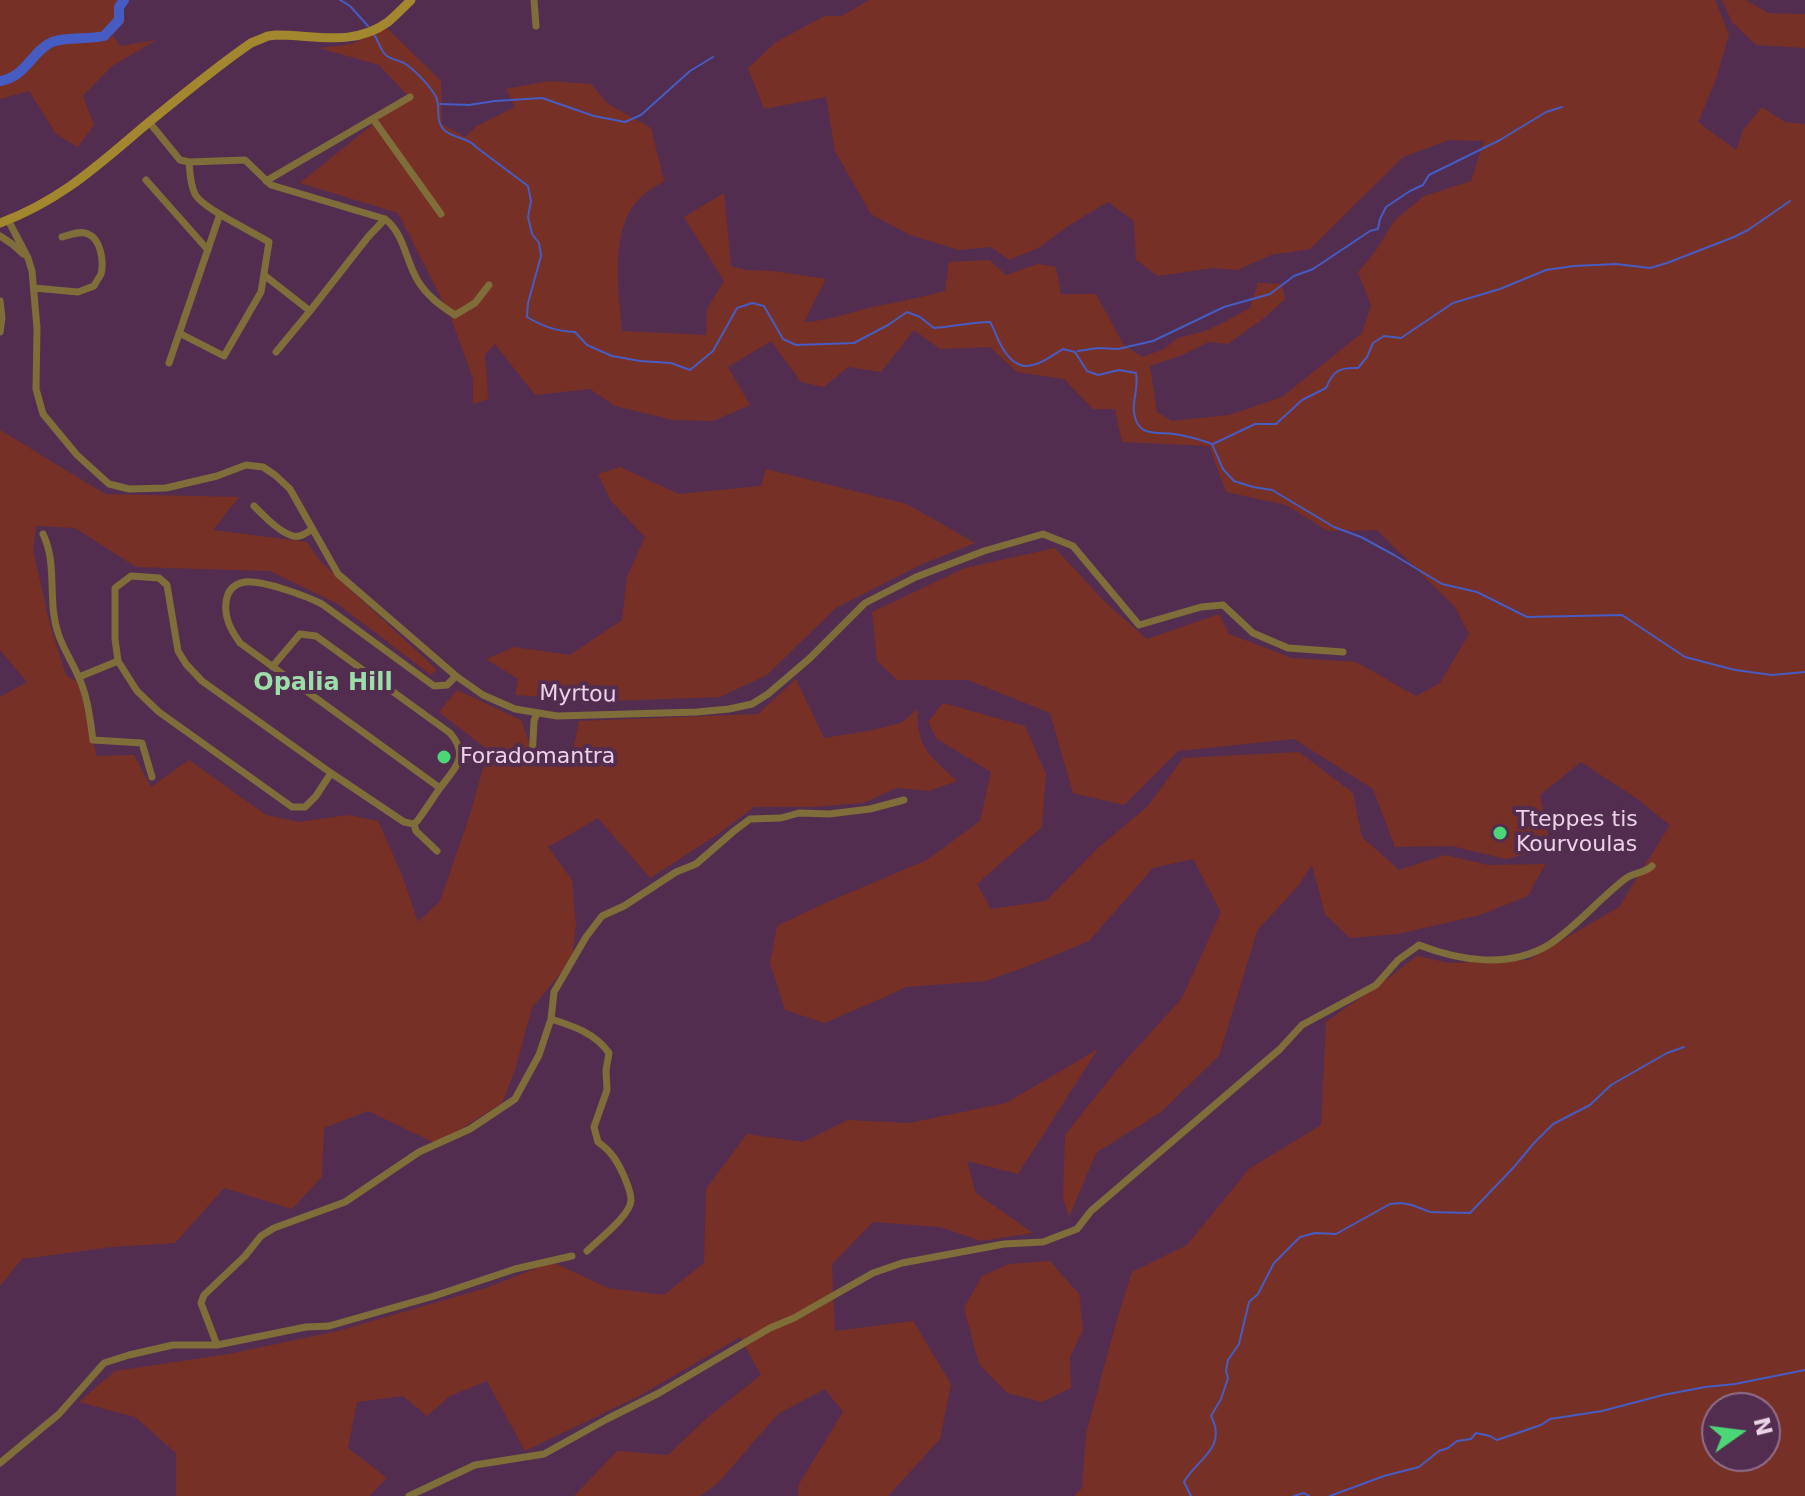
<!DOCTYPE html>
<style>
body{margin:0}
#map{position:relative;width:1805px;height:1496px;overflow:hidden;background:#532d4f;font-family:"DejaVu Sans",sans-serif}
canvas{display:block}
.north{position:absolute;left:1701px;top:1392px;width:80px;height:80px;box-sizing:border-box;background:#532d4f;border:2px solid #906f8c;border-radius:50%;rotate:76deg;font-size:22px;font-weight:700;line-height:32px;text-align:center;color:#ebd3e7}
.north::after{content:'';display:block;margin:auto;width:28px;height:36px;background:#4bd677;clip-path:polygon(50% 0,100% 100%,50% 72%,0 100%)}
</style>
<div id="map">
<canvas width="1805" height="1496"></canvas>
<div class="north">N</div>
</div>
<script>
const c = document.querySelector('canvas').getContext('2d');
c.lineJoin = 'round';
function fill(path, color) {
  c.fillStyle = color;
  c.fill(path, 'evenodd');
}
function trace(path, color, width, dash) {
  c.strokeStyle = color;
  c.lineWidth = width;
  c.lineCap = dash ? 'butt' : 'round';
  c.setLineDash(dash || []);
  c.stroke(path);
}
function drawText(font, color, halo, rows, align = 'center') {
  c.font = font + ' "DejaVu Sans",sans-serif';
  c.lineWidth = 8;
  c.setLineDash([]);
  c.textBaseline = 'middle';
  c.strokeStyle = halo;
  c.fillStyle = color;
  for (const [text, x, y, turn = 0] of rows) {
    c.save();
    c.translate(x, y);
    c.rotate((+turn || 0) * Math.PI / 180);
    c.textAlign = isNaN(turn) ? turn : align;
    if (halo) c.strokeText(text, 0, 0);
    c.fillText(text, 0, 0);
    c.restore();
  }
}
fill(new Path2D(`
 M0,0H123L125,22L111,34L121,46L156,40L112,66L83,96L94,125L78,147L56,134L29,91L0,99Z
 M869,0H1715L1729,34L1715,82L1698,122L1736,150L1743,130L1762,107L1785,122L1805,124V1496H1074L1082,1488L1086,1434L1115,1326L1132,1272L1187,1245L1249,1169L1321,1125L1326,1022L1383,982L1417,956L1449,963L1528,960L1619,907L1670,825L1636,798L1581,762L1540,795L1551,848L1506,859L1452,846L1395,847L1373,789L1294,739L1178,751L1124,805L1073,793L1050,713L968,680H897L877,661L872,612L965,568L1055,548L1105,602L1147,639L1219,614L1229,634L1292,658L1356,662L1416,696L1440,683L1469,634L1455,607L1377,530L1328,531L1286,505L1226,492L1209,446L1122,442L1115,409H1093L1064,379L1017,372L990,347L940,349L914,330L881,372L848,367L824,387L801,382L771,341L728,367L750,405L713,421L673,420L615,406L590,389L535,395L495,344L485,355L488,399L473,404V379L450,315L398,213L300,183L408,96L379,65L319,48L352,44L387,28L441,81L442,124L465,137L477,126L515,107L506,89L549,81L591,84L608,104L651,128L664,181C656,186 645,192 639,199C609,229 619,293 622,331L706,335L707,309L724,281L684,217L724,193L731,266L745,270L773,271L826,279L804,322C830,321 853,311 878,306C901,301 923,297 945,291L949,262L989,260L1006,275L1038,264L1056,267L1061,294H1096L1123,344L1142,357L1164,349L1178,338L1202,332L1219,325L1250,308L1258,283L1282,284L1285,299L1264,318L1228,344L1209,342L1182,355L1150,366L1157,412L1172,421L1229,415L1282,397L1362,333L1371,305L1358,272L1375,252L1395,220L1424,196L1471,181L1484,141L1449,140L1403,157L1310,249L1271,255L1238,270L1213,268L1158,276L1136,260L1134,221L1108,202L1071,224L1038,248L1009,260L991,247L959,250L910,235L871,214L835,151L826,97L764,109L748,68L776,42L825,16H842ZM1717,1408H1765V1456H1717Z
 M1722,0H1746L1768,13L1805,14V48L1756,45L1732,22Z
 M0,430L105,494L239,497L213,530L307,542L320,561L437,670L431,675L338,604L270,571L136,567L75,528L36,526L33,550L50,625L66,675L78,683L97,756L134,755L151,787L189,760L266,815L299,822L348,815L378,821L402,875L418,922L440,901L470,815L488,750L439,712L457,690L521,720L535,760L571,761L579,721L758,714L796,679L824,738L868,731L901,723L918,709C915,747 932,758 957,781L929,791L897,788L863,803L810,807H754L718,834L650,878L598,818L548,847L572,880L576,925L572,959L532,1008L515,1070L502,1103L437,1144L368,1111L324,1128L322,1177L292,1209L224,1188L175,1243L112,1247L22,1259L0,1286V697L27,682L0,650Z
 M620,467L679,494L761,486L766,469L907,504L975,543L920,565L836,608L767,675L720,697L611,701L515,695L518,679L486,659L514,647L570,655L622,620L627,577L645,537L611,501L598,474Z
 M943,703L1025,726L1046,774L1042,827L977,884L991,909L1046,901L1098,848L1148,806L1183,758L1299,752L1353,793L1362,837L1399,870L1445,855L1488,865L1545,864L1528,896L1480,915L1398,934L1350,938L1325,914L1312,865L1298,886L1257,931L1219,1056L1161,1112L1096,1153L1069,1217L1063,1198L1065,1135L1116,1071L1182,998L1221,912L1193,859L1153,868L1089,941L1036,963L986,981L907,987L825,1023L785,1010L770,963L777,926L825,903L927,860L980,821L991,772L937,739L928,722Z
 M1098,1049L1018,1174L967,1161L976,1193L1033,1233L981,1241L940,1227L873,1222L832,1264L835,1331L913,1321L951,1384L940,1439L888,1496H798L799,1484L843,1412L825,1389L778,1414L717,1484L700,1496H574L617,1451L668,1455L708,1417L761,1375L740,1337L641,1395L525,1451L487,1381L450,1396L427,1416L403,1396L357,1402L348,1448L387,1478L369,1496H176V1453L135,1417L79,1402L115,1371L229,1354L338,1331L486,1288L552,1262L608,1288L664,1295L704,1263L706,1189L747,1134L803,1142L848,1120L909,1123L1006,1103Z
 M1050,1261L1079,1294L1083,1330L1070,1357L1071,1388L1042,1402L1007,1393L979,1364L964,1308L982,1276L1009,1264Z`), '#773025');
trace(new Path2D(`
 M340,0L350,6L368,26
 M374,35C379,41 380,51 387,56C391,59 398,60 404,63C414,69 428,84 435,95C442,106 434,120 444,130C454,139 468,137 476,147L528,186L531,201L528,217L532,234L539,243L541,256L528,303L527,317C544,327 556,331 575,332L587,345L612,356L640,361L671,363L690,370L713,351L737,308L752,303L764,306L783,339L796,345L854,343L888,325L907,312L920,317L934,328C953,327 971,322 990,322C995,330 997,339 1002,347C1020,379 1039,364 1063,349L1075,352L1087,371L1098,375L1119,370L1136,373C1139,390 1132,399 1134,412C1137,437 1155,432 1174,434C1187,436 1199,439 1212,444L1223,469L1234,481L1253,487L1272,490L1334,527L1361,537L1394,555L1442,584L1477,592L1527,617L1622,615L1685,657L1735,670L1772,675L1805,672
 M440,104L469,105L495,101L542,98L594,116L625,122L641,115L690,71L713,57
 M1078,351L1098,348L1118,349L1153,341L1224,307L1270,294L1294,276L1313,269L1370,231L1378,229L1380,219L1386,207L1410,191L1423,185L1429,175L1500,140L1546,112L1562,107
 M1213,444L1255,424H1276L1302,400L1326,388C1333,371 1339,367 1358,368L1367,357L1373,343L1384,336L1401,338L1453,303L1500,289L1546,270L1574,266L1616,264L1650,268L1667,263L1734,237L1748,230L1790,201
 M1191,1496L1184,1482C1196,1459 1228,1449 1211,1416L1221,1399L1228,1378L1226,1371L1228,1360L1239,1344L1249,1302L1258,1294L1274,1263L1300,1237L1315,1233L1336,1234L1390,1204L1401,1203L1412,1205L1430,1212L1470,1213L1514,1167L1534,1143L1553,1124L1590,1105L1611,1085L1667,1053L1684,1047
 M1294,1496L1304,1493L1309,1496
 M1330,1496L1384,1476L1419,1467L1439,1451L1448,1448L1457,1441L1471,1439L1476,1433L1490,1436L1497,1440L1541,1425L1550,1419L1602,1411L1663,1395L1705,1387L1735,1384L1805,1370`), '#465cc3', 2);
trace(new Path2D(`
 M0,81C26,77 32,51 52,42C68,36 87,40 104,36L119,20V7L124,0`), '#465cc3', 10);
trace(new Path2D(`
 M534,0L536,26
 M373,119L441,214
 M149,122L180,160L189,162L245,160L271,185L385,219C404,233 406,262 418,281C427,296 441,306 455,315L475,303L489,285
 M146,180L208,250
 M266,181L410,97
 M8,220L28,258L32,271L37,328L36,389L43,414L77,455L109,484L129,489L166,488L217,476L246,465L263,467L275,475L290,489L338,574L456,676L483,695L515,709L557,716L697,712L729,709L752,704L768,694L810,658L865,603L916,577L984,551L1043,534L1073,546L1139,625L1201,607L1223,605L1253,633L1288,648L1343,652
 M0,236L12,244L23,254
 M264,275L310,311L276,352
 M34,288L78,292L94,286C96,282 99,278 101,274C104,262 101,239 88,234C80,230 70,235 62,237
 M0,301L2,318L0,332
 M310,311L368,237L385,219
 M179,333L224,356L261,292L269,242C253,232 202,208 195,194C190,184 190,172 189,162
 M169,363L220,214
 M254,506C264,516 279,532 293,536C300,538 307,533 312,529
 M43,534C58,565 47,600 58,633C63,649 73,663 79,678C88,698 90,719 93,740L142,743L152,777
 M272,667L300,634L316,636L450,733C470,756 455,768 440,788C433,798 426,809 418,820L414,824L404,822L331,773L202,681L186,664L178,651L167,585L159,578L131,576L115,588V639L118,661L137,691L159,712L292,807H305L316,796L331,773
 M79,677L118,661
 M537,713L534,721L532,759L554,758
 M440,788L240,643C231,630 224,618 226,603C227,591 233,584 245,582C263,580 306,596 322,604L434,686L447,685L456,676
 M414,824L416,831L437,851
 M551,1019C573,1026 595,1033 609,1053L606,1070L607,1090L594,1127L598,1142C612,1152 617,1161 624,1176C627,1184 631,1192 631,1200C631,1215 598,1240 587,1251
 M217,1345L201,1303L204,1295L245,1256L261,1236L274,1228L345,1202L419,1152L470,1129L515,1099L539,1055L551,1019L554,992L586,937L602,916L624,906L676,872L696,864L734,831L750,819L781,818L799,813L829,814L870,809L904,800
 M0,1463L59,1414L104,1363L129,1355L173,1345H217L306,1327L329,1326L434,1296L515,1269L572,1256
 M409,1496L475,1465L544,1454L607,1419L659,1393L770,1328L794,1318L873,1273L902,1263L1004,1244L1043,1242L1077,1229L1091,1211L1280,1049L1302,1025L1376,985L1398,960L1419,945C1460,961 1510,969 1550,944C1577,926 1599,899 1625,879C1633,872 1644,874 1652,866`), '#7f6d3a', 7);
trace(new Path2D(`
 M0,223C62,200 99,164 148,123C181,96 216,67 251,43L268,36L276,35C316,35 353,47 388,22C396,15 404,7 411,0`), '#a3872f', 9);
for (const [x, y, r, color] of [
 [444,757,8,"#4bd677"],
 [1500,833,8,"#4bd677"]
]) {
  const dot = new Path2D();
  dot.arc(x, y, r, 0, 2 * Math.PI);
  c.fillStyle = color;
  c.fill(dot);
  trace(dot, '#532d4f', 3);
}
drawText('22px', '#ebd3e7', '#532d4f', [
 ["Myrtou",578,695,1]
]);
drawText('22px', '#ebd3e7', '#532d4f', [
 ["Foradomantra",460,757],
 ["Tteppes tis",1516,820],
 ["Kourvoulas",1516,845]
], 'left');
drawText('bold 24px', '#9bdea9', '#532d4f', [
 ["Opalia Hill",323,684]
]);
</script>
